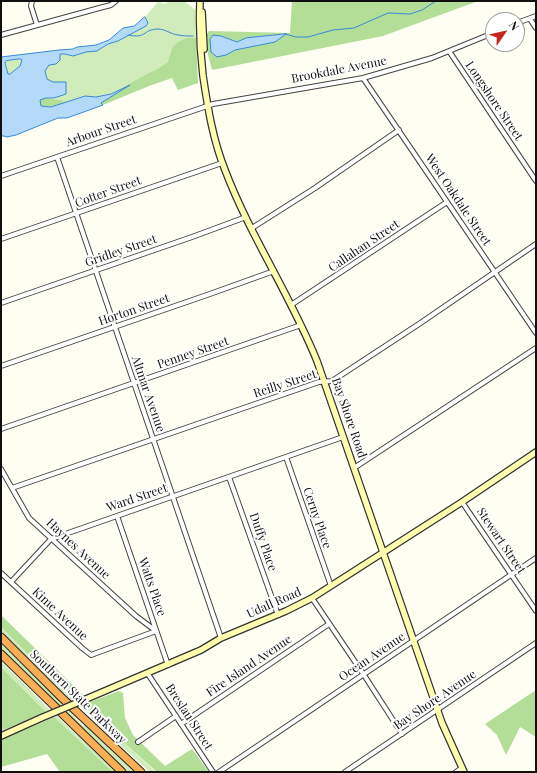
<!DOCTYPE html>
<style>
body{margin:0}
#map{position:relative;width:537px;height:773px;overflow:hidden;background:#fffef3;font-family:"Playfair Display",serif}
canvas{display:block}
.frame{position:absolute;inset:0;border:2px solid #101010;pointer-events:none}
.north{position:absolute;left:485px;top:12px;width:40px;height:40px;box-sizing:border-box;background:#fff;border:1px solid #9f9f9f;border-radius:50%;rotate:56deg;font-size:11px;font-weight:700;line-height:16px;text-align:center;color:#101010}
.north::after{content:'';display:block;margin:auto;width:14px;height:18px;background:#c82520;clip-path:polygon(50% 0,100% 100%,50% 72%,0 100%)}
</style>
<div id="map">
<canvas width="537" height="773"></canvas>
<div class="frame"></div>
<div class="north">N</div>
</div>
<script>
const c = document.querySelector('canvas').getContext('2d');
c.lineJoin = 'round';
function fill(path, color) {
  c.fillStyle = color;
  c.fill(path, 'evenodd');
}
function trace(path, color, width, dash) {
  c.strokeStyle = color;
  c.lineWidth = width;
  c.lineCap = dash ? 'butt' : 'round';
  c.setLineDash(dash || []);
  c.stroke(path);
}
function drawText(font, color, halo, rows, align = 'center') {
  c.font = font + ' "Playfair Display",serif';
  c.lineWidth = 4;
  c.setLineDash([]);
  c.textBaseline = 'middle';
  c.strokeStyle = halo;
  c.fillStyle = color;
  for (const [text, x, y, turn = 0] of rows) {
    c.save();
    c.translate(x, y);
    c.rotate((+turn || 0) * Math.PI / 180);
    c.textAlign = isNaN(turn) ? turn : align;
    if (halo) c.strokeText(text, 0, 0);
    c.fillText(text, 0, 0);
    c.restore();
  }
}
fill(new Path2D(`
 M169,1H184L192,7L195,10L196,38H187L170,51L168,62L157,69L139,78L130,85L111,94L96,97L85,96L64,103L61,100L54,98L66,94L53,82L47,79L45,70L49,65L56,64L60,54H65L73,56L86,52L97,51L108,44L118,41L146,26L147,19L145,17L158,2L165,4Z
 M20,59H22L20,66L10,74H8L5,63L6,61Z
 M1,627L74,700L72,701L1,631Z
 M1,643L64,704L58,707L1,650Z
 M1,661L50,710L46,712L1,667Z
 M82,705L154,770L157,772H150L98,725L81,706Z
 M69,711L83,726L85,725L136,772H126L63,713Z
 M57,716L117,772H113L54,717Z`), '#d0ecba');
fill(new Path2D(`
 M292,1H478L383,36L212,70L208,55L207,34L209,31L290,33ZM285,34L275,42L234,50L221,36L237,42L246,38Z
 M187,38H196L198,83L178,90L172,78L149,86L103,105L100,103L139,78L157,69L168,62C171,48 173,43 187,38Z
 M46,98L62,100L64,103L51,107L41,106L39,100Z
 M1,615L83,695L74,700L1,627Z
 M1,667L46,712L1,731Z
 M536,690V737L520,727L506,755L497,735L485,724Z
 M119,691L123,693L125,718L133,735L165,766L192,749L209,772H157L82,705Z
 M54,717L113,772H60L47,754L1,767V740Z`), '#b2de98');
const water = new Path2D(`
 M145,17L148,23L146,26L118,41L108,44L97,51L86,52L73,56L65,54H60V60L56,64L49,65L45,71L47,79L53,82H66V94L54,98H46L40,100L41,106L51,107L85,96L96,97L111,94L130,85L101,103L103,105L67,118H58L16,135L7,137L4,136H1V57L59,50L73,49L77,47L96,45L109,40L123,28L134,26ZM20,59L22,60L20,66L10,74H8L5,63L6,61Z
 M286,34L275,42L235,50L226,55L217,57L211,52L210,39L213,35L221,36L237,42L246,38Z`);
fill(water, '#b5daf9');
trace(water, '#3889d4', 1);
trace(new Path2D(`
 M285,34L296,37H308L333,30L354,28L388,13L410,14L422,10L436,1
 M128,35C147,39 142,30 157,29C166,29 170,34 178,35C183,36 188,36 193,36`), '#3889d4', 1);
const street = new Path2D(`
 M32,1L31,6L37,25
 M530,19L536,28
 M517,23L536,16
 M1,35L103,7L111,5L116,1
 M449,51L536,181
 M363,78L536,333
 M57,157L221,638
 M1,176L213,104L363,78L432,58L493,33
 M252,228L315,188L399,130
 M1,239L222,163
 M1,303L192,237L246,217
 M291,305L447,202
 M1,366L207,295L274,271
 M1,429L301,325
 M286,457L331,586
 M354,468L536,348
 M1,469L29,518L136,616L156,631
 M229,477L278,615
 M12,488L319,382L332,381L419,324L536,244
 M462,502L536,611
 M117,516L168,665
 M1,573L82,648L91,655L156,631
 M11,582L51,539L343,437
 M312,598L364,675L402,734
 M148,674L213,772
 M181,724L329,624
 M138,742L176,716
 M219,772L536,558
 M345,772L536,643
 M456,772L462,768`);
const secondary = new Path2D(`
 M200,1C199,26 200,51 203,76C208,109 213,140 225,170C250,236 291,296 317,361L442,723L464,772
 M202,12L204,49
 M86,699L201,650L221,638L286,611L312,598L462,502L536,452
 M1,736L41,718`);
const highway = new Path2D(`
 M1,637L61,697L141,772
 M1,654L122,772`);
trace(street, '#434343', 6);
trace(secondary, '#323232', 8);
trace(highway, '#212121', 9);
trace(street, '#fff', 4);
trace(secondary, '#fffdae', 5.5);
trace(highway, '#fbae55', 7);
const secondaryBridge = new Path2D(`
 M41,718L86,699`);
trace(secondaryBridge, '#323232', 8, []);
trace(secondaryBridge, '#fffdae', 5.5);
drawText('12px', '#101010', '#fff', [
 ["Brookdale Avenue",339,70,-11],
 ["Longshore Street",494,101,56],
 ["Arbour Street",101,131,-19],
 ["Cotter Street",108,192,-20],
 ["West Oakdale Street",458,200,56],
 ["Callahan Street",364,246,-34],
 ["Gridley Street",121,251,-19],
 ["Horton Street",134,310,-19],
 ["Penney Street",193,353,-19],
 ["Reilly Street",285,384,-18],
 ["Altmar Avenue",148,394,71],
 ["Bay Shore Road",349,418,71],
 ["Ward Street",137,498,-19],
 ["Cerny Place",317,518,71],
 ["Stewart Street",501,541,56],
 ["Duffy Place",263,542,71],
 ["Haynes Avenue",78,549,43],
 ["Watts Place",152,587,71],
 ["Udall Road",274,603,-24],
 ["Kime Avenue",60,614,43],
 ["Ocean Avenue",372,657,-34],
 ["Fire Island Avenue",249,666,-34],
 ["Southern State Parkway",78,697,44],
 ["Bay Shore Avenue",435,700,-34],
 ["Breslau Street",189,717,57]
]);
</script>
